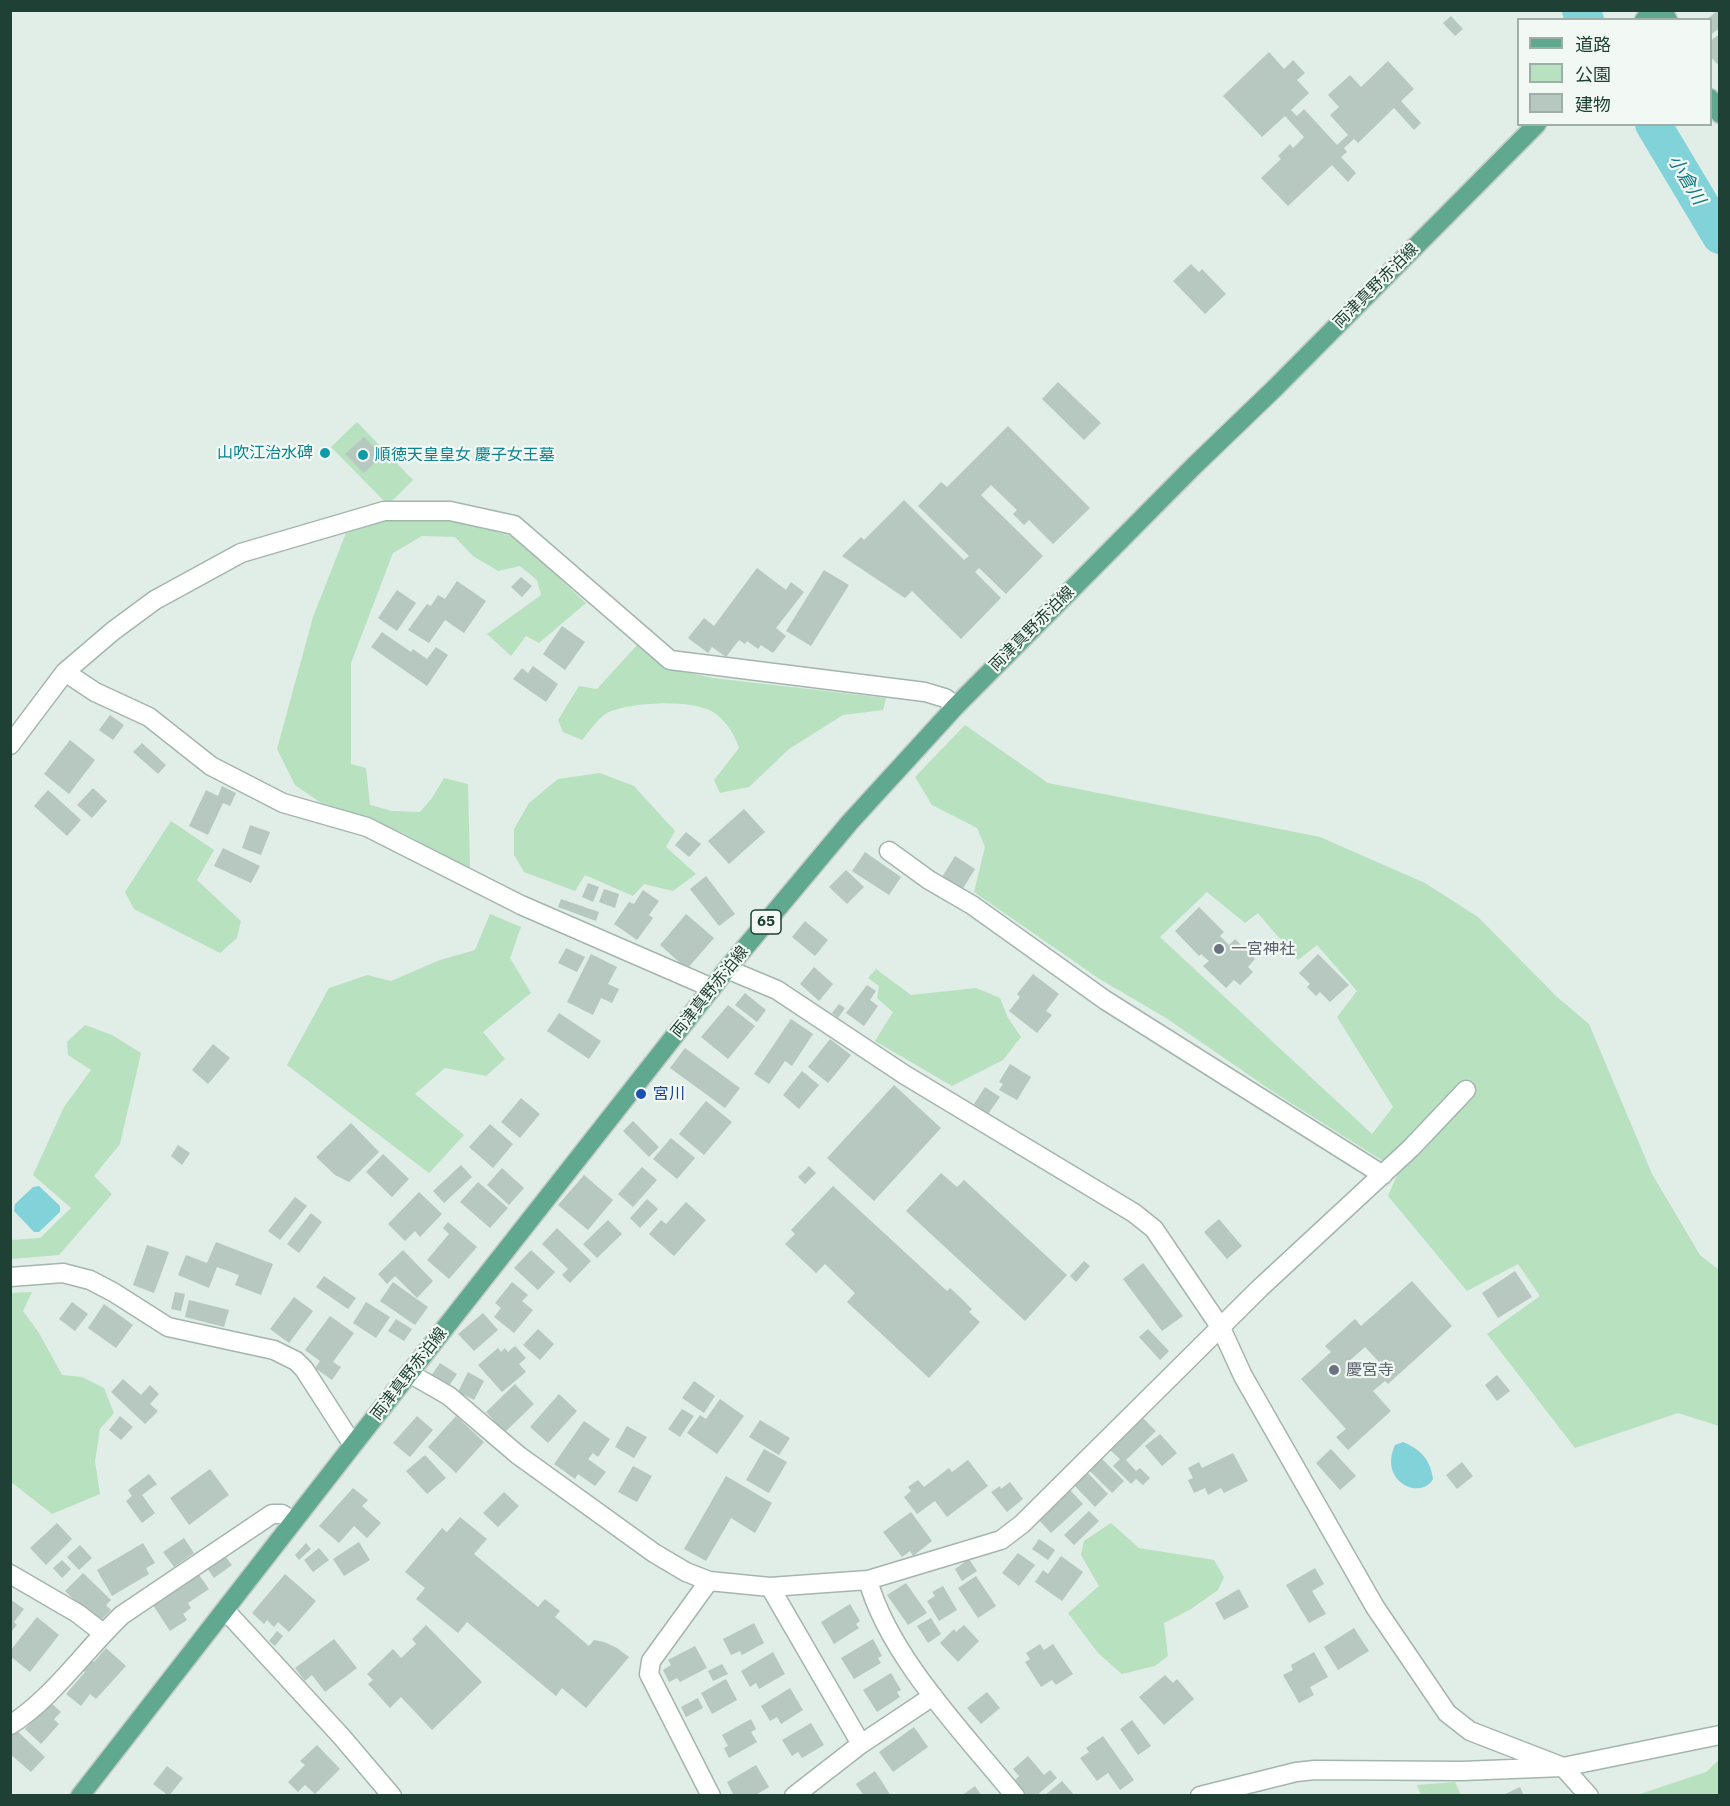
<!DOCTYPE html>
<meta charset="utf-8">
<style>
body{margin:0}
#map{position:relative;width:1730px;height:1806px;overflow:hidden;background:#e1ede7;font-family:"IBM Plex Sans","Noto Sans JP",sans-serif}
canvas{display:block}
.frame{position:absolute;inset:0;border:12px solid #1f4034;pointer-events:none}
.legend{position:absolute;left:1517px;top:18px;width:195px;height:108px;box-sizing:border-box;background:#f2f9f5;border:2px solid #9eafa8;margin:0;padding:8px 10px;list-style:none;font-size:18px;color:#1f4034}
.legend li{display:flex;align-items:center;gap:12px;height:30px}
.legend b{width:30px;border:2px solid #9eafa8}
</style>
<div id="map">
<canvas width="1730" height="1806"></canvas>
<div class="frame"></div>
<ul class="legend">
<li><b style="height:8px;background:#60a890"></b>道路</li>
<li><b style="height:16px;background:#b7e1bf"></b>公園</li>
<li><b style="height:16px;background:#b6c8bf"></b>建物</li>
</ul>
</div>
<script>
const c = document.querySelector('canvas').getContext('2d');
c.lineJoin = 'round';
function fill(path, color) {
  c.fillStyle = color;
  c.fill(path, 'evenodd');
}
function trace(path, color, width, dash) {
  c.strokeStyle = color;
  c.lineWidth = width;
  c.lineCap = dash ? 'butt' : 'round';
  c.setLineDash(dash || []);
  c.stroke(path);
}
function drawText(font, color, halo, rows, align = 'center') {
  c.font = font + ' "IBM Plex Sans","Noto Sans JP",sans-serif';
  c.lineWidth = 4.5;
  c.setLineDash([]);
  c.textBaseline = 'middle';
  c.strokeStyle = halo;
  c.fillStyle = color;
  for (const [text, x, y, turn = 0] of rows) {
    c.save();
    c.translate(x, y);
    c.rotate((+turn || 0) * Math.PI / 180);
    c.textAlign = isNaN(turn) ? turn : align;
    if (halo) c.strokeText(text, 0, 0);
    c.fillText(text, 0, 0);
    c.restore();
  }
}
fill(new Path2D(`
 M357,422L413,480L388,505L331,447Z
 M385,518L450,519L515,537L586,603L539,643L526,636L511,656L487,634L541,595L537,580L520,566L498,571L473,556L455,537L422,536L393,553L351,663V764L366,768L370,805L392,811L420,812L432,798L444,778L468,784L470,869L401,832L324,805L295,785L277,749L313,617L346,533Z
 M637,645L668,668L713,678L886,698L883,710L843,715L789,749L749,787L720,793L714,780L739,748C735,735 727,723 716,714C695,698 630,702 607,713C598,718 589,732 582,740L563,732L558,720L579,686L597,689Z
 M965,725L1048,783L1320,837L1425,883L1478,917L1556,996L1589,1024L1652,1174L1700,1255L1719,1270V1426L1678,1413L1575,1448L1487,1334L1540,1296L1518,1264L1467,1291L1388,1196L1399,1171L1275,1093L1166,1018L1098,978L974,892L985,847L977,828L932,805L915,777ZM1207,892L1245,923L1258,913L1298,960L1317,945L1357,991L1337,1017L1393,1107L1372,1134L1160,937Z
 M600,773L634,786L675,831L666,847L696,874L673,891L644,884L633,896L585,875L575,891L524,872L514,855V829L529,803L558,779Z
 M171,821L214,850L197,880L241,921L237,938L220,953L134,909L125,892Z
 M490,914L521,927L510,958L531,993L483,1032L505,1059L486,1076L445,1068L415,1094L464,1135L429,1173L287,1065L329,988L367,975L391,981L440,960L475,950Z
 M876,969L911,995L976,988L1000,998L1008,1018L1021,1037L1003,1060L952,1086L875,1041L893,1012L877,998L879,986L868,978Z
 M85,1025L112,1035L141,1053L120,1144L94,1176L112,1194L59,1255L11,1259V1240L40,1238L71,1208L33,1175L64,1107L91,1070L68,1055L67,1042Z
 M32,1292L23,1311L39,1333L62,1375L82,1377L104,1388L114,1413L100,1429L95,1461L100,1494L52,1514L11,1482V1293Z
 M1111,1523L1139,1548L1214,1560L1224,1577L1218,1590L1191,1609L1164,1623L1168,1656L1155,1666L1122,1674L1098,1653L1068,1613L1099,1586L1081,1555L1084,1541Z
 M1719,1760V1795H1637L1706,1772Z
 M1455,1782L1461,1795H1421L1417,1785Z`), '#b7e1bf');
fill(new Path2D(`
 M39,1186L60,1206V1212L39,1232H34L14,1211L15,1204L33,1187Z
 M1403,1442C1420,1449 1431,1460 1433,1479C1421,1501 1378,1482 1395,1445Z`), '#82d3d9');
trace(new Path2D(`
 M1580,10L1586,20
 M1653,124L1720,236`), '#82d3d9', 36);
fill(new Path2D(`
 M1717,11L1720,15V28L1710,35V20H1706Z
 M1451,16L1463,29L1455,36L1443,23Z
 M1720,34V67L1710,56V41Z
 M1269,52L1284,69L1293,60L1305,73L1297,80L1309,93L1291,110L1297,116L1304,109L1337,145L1348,135L1330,115L1339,107L1328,95L1350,75L1361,87L1388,61L1414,89L1401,101L1421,123L1414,130L1394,108L1358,143L1354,139L1344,148L1347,152L1341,157L1356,173L1348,182L1332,165L1288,206L1261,178L1281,159L1278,156L1290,144L1293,148L1304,137L1285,116L1262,137L1223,96Z
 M1191,264L1199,272L1202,269L1226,294L1205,314L1173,281Z
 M1058,382L1101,423L1084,440L1042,399Z
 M1008,426L1090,508L1053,544L1029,520L1024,525L1013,514L1017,510L991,485L981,495L1043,556L1006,594L979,568L975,572L1001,598L961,639L912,591L905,598L842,556L861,537L864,540L904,500L964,560L969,556L918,506L941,482L947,487Z
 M364,437L382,456L364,473L345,454Z
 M757,568L786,590L791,582L804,592L776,628L786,636L773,653L761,645L758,649L747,641L745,644L739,640L726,657L712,647L708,653L688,638L704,618L714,626Z
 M824,570L849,585L811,646L786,631Z
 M521,577L532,586L522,597L511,587Z
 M457,581L486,601L464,633L445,620L429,643L408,630L427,604L431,606L438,595L445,599Z
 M397,590L416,603L397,631L378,618Z
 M562,626L585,642L565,670L543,654Z
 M382,632L411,652L413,649L427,659L436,647L448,655L427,686L371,647Z
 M533,666L558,684L546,702L513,679L522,668L528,673Z
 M110,715L124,725L113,740L99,730Z
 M70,740L95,760L69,794L44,774Z
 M142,743L166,765L158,774L133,752Z
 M222,786L236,793L230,806L223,803L208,835L189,826L206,790L218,796Z
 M93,788L107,801L92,818L77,805Z
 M48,790L81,820L67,836L34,806Z
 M744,809L765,832L729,864L708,841Z
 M250,825L270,832L261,855L242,848Z
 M686,832L701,844L689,857L675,845Z
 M223,848L260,866L251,883L214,866Z
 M865,852L901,877L889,895L852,871Z
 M955,856L975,869L962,890L942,877Z
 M846,870L864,887L847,904L829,887Z
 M706,876L735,914L719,926L690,889Z
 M588,883L599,887L593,902L582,897Z
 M604,889L619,894L615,908L599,902Z
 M643,890L659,901L649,915L653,918L637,940L614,924L629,902L634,904Z
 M561,899L599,912L596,921L558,907Z
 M1199,907L1224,932L1220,936L1229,945L1235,939L1255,959L1248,967L1253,972L1240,985L1234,980L1226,988L1203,966L1209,961L1201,954L1199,956L1175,931Z
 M686,914L714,938L687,969L660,945Z
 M805,921L828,940L815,956L792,937Z
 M566,948L585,957L577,972L558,963Z
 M591,954L617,967L608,984L619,989L612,1003L601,998L593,1015L567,1002Z
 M1318,954L1349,985L1330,1002L1320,992L1316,996L1307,987L1310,984L1299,973Z
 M814,967L833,984L819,1001L800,984Z
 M1033,974L1059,994L1046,1011L1052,1015L1037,1033L1009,1011L1020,997L1017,994Z
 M867,985L876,991L870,1000L878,1006L864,1026L846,1013Z
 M745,993L766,1010L757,1022L735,1005Z
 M839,1004L845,1008L838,1018L832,1013Z
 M728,1005L755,1026L728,1059L701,1037Z
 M559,1013L601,1041L589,1059L547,1031Z
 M791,1019L813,1034L792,1066L785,1061L769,1084L754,1074Z
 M830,1039L851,1055L828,1083L808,1067Z
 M213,1044L230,1058L208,1084L192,1070Z
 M685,1048L740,1088L725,1108L670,1068Z
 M1010,1064L1031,1077L1017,1100L999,1090L1003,1084L999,1082Z
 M802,1071L819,1085L799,1109L783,1095Z
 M894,1085L941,1128L874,1201L827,1158Z
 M985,1087L1000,1097L988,1114L974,1104Z
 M521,1098L540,1114L520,1138L501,1122Z
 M706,1101L732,1122L704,1155L679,1134Z
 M633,1121L659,1147L649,1157L623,1131Z
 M351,1123L379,1152L349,1182L335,1175L316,1157Z
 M490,1124L513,1144L493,1168L469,1147Z
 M671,1138L695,1158L677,1179L653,1159Z
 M178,1145L190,1153L182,1165L171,1156Z
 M383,1154L409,1179L392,1197L366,1172Z
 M461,1165L472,1177L444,1203L433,1191Z
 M809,1166L816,1173L805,1184L798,1177Z
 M642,1167L657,1180L633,1207L618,1194Z
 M502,1168L524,1188L509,1205L487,1185Z
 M941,1173L957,1187L964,1180L1067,1275L1025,1321L906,1211Z
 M584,1175L613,1200L588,1230L558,1205Z
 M478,1182L508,1208L490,1228L460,1202Z
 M833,1186L947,1291L950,1288L961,1298L972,1309L969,1312L980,1322L929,1378L847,1302L855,1293L825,1264L816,1273L785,1244L795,1234L791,1230Z
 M419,1192L442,1214L420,1237L415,1231L405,1241L388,1224Z
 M295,1197L307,1206L280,1240L268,1231Z
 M647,1199L658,1209L640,1228L630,1218Z
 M686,1202L706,1220L674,1256L649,1234L661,1220L666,1224Z
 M311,1213L322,1222L299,1253L287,1244Z
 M1219,1219L1242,1246L1227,1259L1204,1232Z
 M608,1220L622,1234L597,1258L583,1244Z
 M448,1222L477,1247L449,1279L427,1260L449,1234L443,1228Z
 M557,1228L591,1261L570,1283L562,1275L568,1269L542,1244Z
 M216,1242L273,1264L261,1295L235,1285L239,1275L217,1267L209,1288L178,1275L186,1255L207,1263Z
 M147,1245L169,1252L154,1293L133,1285Z
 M403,1250L433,1281L417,1298L395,1276L387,1284L378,1274Z
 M531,1250L555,1272L538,1290L514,1268Z
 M1084,1261L1090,1266L1076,1282L1070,1276Z
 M1143,1263L1183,1316L1162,1331L1123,1279Z
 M1515,1271L1532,1297L1498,1318L1482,1293Z
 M324,1276L356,1298L348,1309L316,1287Z
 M1412,1281L1452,1326L1388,1384L1385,1381L1373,1391L1391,1411L1348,1450L1336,1437L1346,1429L1301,1379L1331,1352L1325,1346L1355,1319L1361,1326ZM1365,1347L1379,1362L1363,1377L1349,1361Z
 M393,1282L428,1307L415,1325L380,1301Z
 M512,1282L528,1295L522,1301L533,1310L514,1333L494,1317L501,1308L495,1303Z
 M175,1292L185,1294L181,1311L171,1309Z
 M294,1297L313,1311L289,1343L270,1329Z
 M189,1300L229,1310L224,1327L185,1317Z
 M72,1302L88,1314L75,1331L59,1319Z
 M366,1302L390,1317L376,1338L353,1323Z
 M104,1304L133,1325L116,1348L88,1328Z
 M483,1313L498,1330L474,1351L458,1334Z
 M330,1316L354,1333L333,1362L341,1367L332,1380L315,1368L320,1361L305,1350Z
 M396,1319L412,1329L404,1341L388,1331Z
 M538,1329L554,1344L540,1360L523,1345Z
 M1148,1329L1169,1351L1160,1360L1139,1337Z
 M515,1346L526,1358L519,1364L526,1372L502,1392L478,1365L498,1348L501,1352L505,1348L508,1352Z
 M440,1363L457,1374L448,1387L431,1376Z
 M468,1372L484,1381L474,1400L458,1392Z
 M1497,1375L1510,1391L1497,1401L1485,1385Z
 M123,1379L141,1395L150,1385L159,1394L150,1404L158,1411L145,1424L111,1392Z
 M694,1381L715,1396L704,1413L682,1398Z
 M515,1384L534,1404L505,1432L486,1412Z
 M559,1394L577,1411L548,1443L530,1427Z
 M720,1399L744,1416L717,1454L687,1433L700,1415L706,1419Z
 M682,1409L694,1416L680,1437L668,1429Z
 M120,1416L133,1427L121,1440L109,1430Z
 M417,1416L433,1430L410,1457L393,1443Z
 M456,1416L484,1442L456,1473L428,1447Z
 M1142,1417L1156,1431L1126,1460L1136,1471L1140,1468L1150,1478L1143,1485L1136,1479L1131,1484L1113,1466L1120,1459L1109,1449Z
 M760,1420L790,1438L779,1455L749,1437Z
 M584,1421L610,1439L598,1457L593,1453L588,1459L606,1472L595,1486L578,1474L575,1479L554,1464Z
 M627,1426L647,1437L634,1458L615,1447Z
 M1160,1434L1177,1453L1162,1466L1145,1446Z
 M764,1449L787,1462L769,1493L746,1480Z
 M1331,1449L1356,1476L1340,1490L1316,1463Z
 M1233,1453L1248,1481L1224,1493L1221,1488L1208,1495L1205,1488L1194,1493L1188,1480L1193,1478L1188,1468L1199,1462L1202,1468Z
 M425,1455L446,1478L427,1494L406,1471Z
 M1101,1458L1124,1481L1112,1493L1089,1470Z
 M968,1460L988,1486L947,1517L935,1501L917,1514L904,1497L911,1491L908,1487L918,1480L924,1487L949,1468L952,1472Z
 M1462,1462L1473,1476L1457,1489L1446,1475Z
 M633,1466L652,1476L637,1502L618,1492Z
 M210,1469L229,1495L189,1525L170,1498Z
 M1087,1472L1108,1494L1095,1507L1074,1485Z
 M149,1474L157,1484L142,1495L155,1513L142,1523L126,1501L132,1496L128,1490Z
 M726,1476L772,1503L755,1533L731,1518L706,1561L684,1549Z
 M1010,1482L1023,1499L1007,1512L991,1492L1000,1486L1001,1489Z
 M353,1488L368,1500L362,1506L381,1523L367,1538L354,1526L339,1543L319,1526Z
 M1070,1490L1083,1504L1051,1533L1038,1519Z
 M504,1492L519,1506L498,1527L483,1513Z
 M1089,1511L1099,1521L1074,1545L1064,1535Z
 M911,1512L932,1541L913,1556L910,1551L902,1557L883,1532Z
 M460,1517L487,1539L474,1554L538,1607L545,1599L560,1611L555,1617L589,1646L594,1640L604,1642L617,1648L629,1657L586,1708L562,1688L556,1696L467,1622L458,1633L416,1599L425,1588L405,1572L442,1528L447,1532Z
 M57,1523L72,1539L46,1565L30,1548Z
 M184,1538L194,1553L174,1567L163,1552Z
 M1039,1539L1055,1550L1048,1560L1032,1549Z
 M359,1542L370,1560L344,1576L333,1559Z
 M143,1543L155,1563L146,1568L149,1574L112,1596L97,1570Z
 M306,1543L311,1549L299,1560L295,1555Z
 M80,1545L92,1558L79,1570L67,1557Z
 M319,1548L329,1560L313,1572L304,1560Z
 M1018,1553L1035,1565L1019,1586L1002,1573Z
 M225,1556L232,1565L214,1578L207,1568Z
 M1061,1556L1083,1572L1062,1601L1035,1582L1043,1570L1048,1574Z
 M969,1559L977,1571L962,1581L955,1569Z
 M62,1560L71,1569L62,1578L53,1568Z
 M1315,1568L1324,1584L1312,1591L1326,1614L1309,1623L1286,1585Z
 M197,1572L209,1589L188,1603L191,1608L183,1614L187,1620L170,1631L151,1602Z
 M83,1573L111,1600L106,1605L111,1610L98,1623L65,1591Z
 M285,1574L316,1601L289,1632L278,1622L274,1627L267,1620L264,1624L252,1613Z
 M976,1576L996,1606L978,1618L958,1588Z
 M906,1583L927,1613L908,1625L887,1595Z
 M943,1586L957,1610L939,1621L927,1601L935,1596L932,1592Z
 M1239,1589L1249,1607L1224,1620L1215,1603Z
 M10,1599L24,1609L14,1622L17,1625L10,1633Z
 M850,1604L860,1621L856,1624L859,1628L834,1644L821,1622Z
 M37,1617L59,1635L30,1672L10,1656V1651Z
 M931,1618L941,1634L928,1643L917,1626Z
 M754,1623L764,1643L742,1655L740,1651L731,1655L723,1639Z
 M426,1625L482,1682L432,1730L401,1697L390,1708L368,1684L373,1680L367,1674L393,1649L401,1658L416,1644L412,1639Z
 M964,1625L979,1641L958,1662L940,1643L954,1629L956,1632Z
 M1354,1628L1369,1651L1338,1670L1324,1647Z
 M277,1631L283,1636L275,1646L269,1641Z
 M334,1639L357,1668L325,1692L312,1675L305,1681L295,1668Z
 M873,1639L882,1656L878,1658L881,1663L854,1679L841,1658Z
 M1040,1644L1044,1650L1053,1644L1073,1674L1056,1685L1052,1680L1041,1687L1025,1662L1030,1659L1026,1653Z
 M695,1646L707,1668L680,1682L677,1678L669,1682L663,1670L671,1665L668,1660Z
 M106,1648L126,1666L96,1699L90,1694L81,1706L66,1694L85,1672L82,1669L91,1659L94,1662Z
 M773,1652L785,1674L759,1689L756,1683L750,1687L741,1671Z
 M1314,1652L1328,1677L1310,1687L1314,1695L1299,1703L1283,1675L1293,1670L1291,1665Z
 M722,1664L728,1674L713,1681L708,1671Z
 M891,1673L901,1690L897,1692L900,1697L877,1712L863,1690Z
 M1165,1675L1173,1683L1177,1679L1194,1699L1164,1725L1139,1697Z
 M726,1679L737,1700L712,1714L701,1693Z
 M790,1688L803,1710L781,1724L777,1717L770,1721L761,1706Z
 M987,1692L1000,1708L981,1724L967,1708Z
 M698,1698L703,1708L686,1717L681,1707Z
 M50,1702L61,1712L54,1719L59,1724L41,1744L25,1729Z
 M751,1719L756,1729L751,1732L757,1742L729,1758L724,1748L728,1746L722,1735Z
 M1132,1720L1151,1746L1138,1755L1120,1729Z
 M811,1723L824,1745L802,1758L798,1752L792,1756L782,1740Z
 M914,1727L928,1747L893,1772L879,1752Z
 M16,1730L45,1757L31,1772L10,1754V1736Z
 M1103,1736L1134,1780L1120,1790L1108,1773L1097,1781L1080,1758L1089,1752L1086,1748Z
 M317,1745L340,1769L315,1794L305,1785L298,1792L288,1782L305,1765L300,1761Z
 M1028,1756L1044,1775L1050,1770L1057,1778L1036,1796H1024L1013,1782L1019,1776L1013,1769Z
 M756,1765L769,1787L754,1796H734L727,1782Z
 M167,1766L183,1778L169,1796L153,1784Z
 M875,1771L891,1796H864L856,1784Z
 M1062,1781L1075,1796H1044Z
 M975,1786L982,1796H961Z
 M1520,1787L1524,1796H1501Z`), '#b6c8bf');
const minor = new Path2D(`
 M65,672L95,692L149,717L211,766L283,803L367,827L521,905L712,988
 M10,745L65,672L113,631L155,600L241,553L384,511H450L514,525L670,660L925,692L945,698L956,706
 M889,851L929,880L972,905L1105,1000L1383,1175
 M727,969L777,990L905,1075L1134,1213L1154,1229L1221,1328L1243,1376L1375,1607L1447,1713L1470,1731L1563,1767L1589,1796
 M10,1277L63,1273L90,1280L113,1292L168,1327L274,1350L296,1361L304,1369L353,1445
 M409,1373L449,1396L518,1455L654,1553L686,1572L709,1581L770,1587L868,1580L1001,1540L1022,1524L1260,1288L1411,1148L1466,1090
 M10,1574L77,1613L103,1633
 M868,1580C889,1657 965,1734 1015,1796
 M709,1581L651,1661L649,1674L711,1796
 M770,1587L861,1744L933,1696
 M225,1610L341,1736L392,1796
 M10,1725C51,1700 86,1649 122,1615L272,1514H282L293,1521
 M794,1796L861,1744
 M1200,1796L1296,1772L1315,1770L1462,1771L1563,1767L1720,1735`);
const major = new Path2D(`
 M1663,10L1668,20
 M1644,20L1653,10
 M1710,98L1720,114
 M80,1796L353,1445L727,969L850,822L956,706L1194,466L1275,388L1537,124`);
trace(minor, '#a3b6ae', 21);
trace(major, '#c0cac6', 21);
trace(minor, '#fff', 18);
trace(major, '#60a890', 18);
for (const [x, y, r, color] of [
 [325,453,6,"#0f9aa8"],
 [363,455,6,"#0f9aa8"],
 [1219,949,6,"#6b7280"],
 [641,1094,6,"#1a4fb4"],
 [1334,1370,6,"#6b7280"]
]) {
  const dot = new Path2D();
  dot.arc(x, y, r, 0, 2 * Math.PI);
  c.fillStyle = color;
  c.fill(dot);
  trace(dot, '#f2f9f5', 2);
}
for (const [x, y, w] of [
 [766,922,30]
]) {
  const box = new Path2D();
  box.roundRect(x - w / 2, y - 12, w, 24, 4.5);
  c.fillStyle = '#f2f9f5';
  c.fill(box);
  trace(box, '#1f4034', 1.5);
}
drawText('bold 15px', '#1f4034', null, [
 ["65",766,922]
]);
drawText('16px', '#1f4034', '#f2f9f5', [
 ["両津真野赤泊線",1376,286,-45],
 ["両津真野赤泊線",1032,629,-45],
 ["両津真野赤泊線",710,992,-51],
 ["両津真野赤泊線",409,1374,-52]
]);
drawText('16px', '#0d838f', '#f2f9f5', [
 ["山吹江治水碑",313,453],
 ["順徳天皇皇女 慶子女王墓",375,455,"left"]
], 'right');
drawText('16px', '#5b616d', '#f2f9f5', [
 ["一宮神社",1231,949],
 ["慶宮寺",1346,1370]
], 'left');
drawText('16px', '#164399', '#f2f9f5', [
 ["宮川",653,1094]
], 'left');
drawText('italic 18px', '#117a84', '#f2f9f5', [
 ["小倉川",1686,180,59]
]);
</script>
